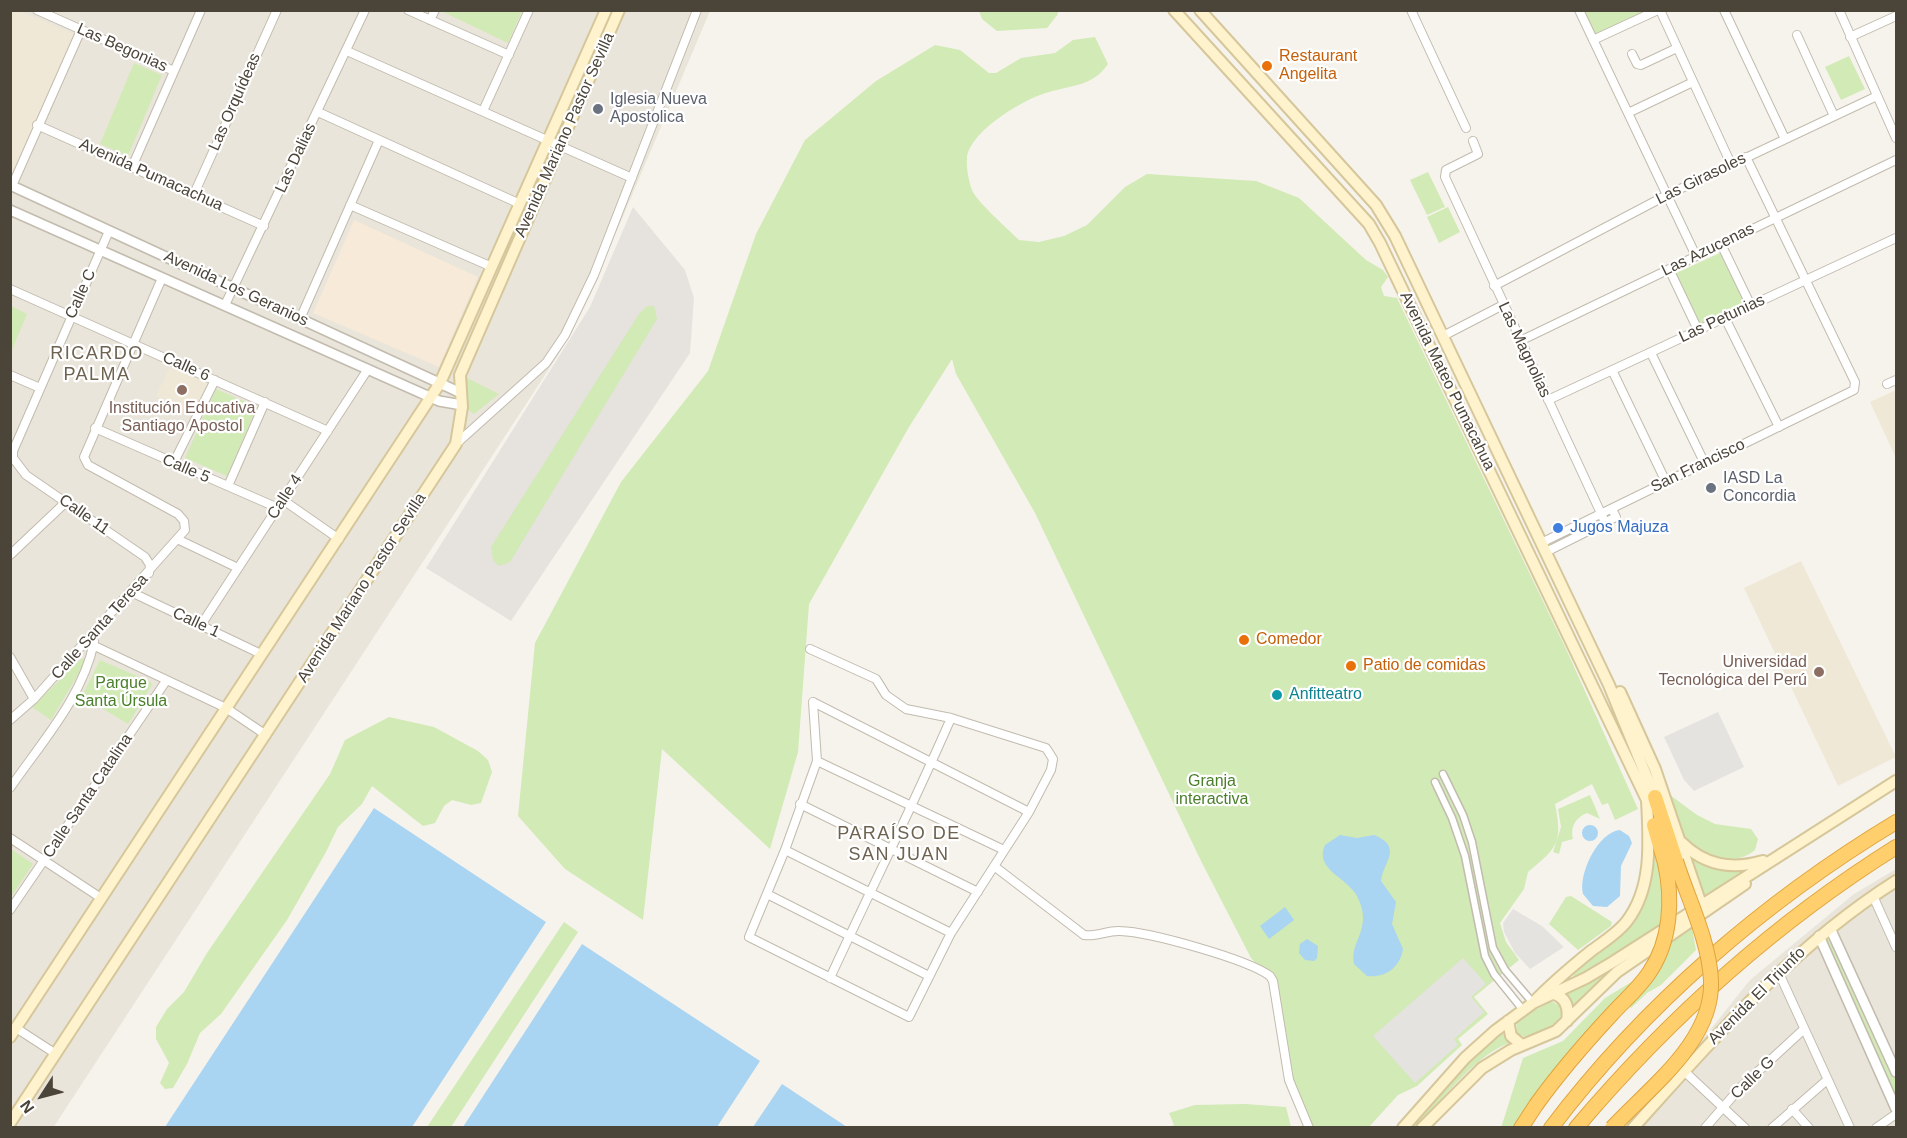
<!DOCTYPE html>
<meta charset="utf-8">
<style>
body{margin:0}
#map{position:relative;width:1907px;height:1138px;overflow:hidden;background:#f6f3ec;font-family:Helvetica,sans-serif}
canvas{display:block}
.frame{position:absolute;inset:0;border:12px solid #4b4439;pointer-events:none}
.north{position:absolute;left:12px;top:1066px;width:60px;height:60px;-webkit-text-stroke:4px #fff;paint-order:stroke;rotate:234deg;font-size:16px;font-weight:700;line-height:24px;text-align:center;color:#4b4439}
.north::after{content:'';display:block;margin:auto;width:21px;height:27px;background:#4b4439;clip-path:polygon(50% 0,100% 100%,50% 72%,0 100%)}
</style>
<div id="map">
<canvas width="1907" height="1138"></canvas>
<div class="frame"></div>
<div class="north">N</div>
</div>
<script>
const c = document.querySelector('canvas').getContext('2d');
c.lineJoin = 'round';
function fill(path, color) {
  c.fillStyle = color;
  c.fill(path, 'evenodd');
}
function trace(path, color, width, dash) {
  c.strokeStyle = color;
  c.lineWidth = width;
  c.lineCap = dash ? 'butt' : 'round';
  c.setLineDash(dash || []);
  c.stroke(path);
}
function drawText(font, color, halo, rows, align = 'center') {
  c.font = font + ' Helvetica,sans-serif';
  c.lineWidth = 4.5;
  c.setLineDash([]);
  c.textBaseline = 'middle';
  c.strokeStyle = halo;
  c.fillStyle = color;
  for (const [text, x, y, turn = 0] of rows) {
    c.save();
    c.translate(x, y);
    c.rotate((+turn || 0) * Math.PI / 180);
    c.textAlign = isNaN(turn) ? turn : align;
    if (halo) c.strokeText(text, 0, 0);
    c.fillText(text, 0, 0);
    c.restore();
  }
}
fill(new Path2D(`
 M10,11H710L588,299L562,349L53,1128L10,1127Z
 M1896,869V1127L1625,1128L1698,1045L1750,980L1854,894Z`), '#eae5da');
fill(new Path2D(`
 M354,220L478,277L439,367L313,313Z`), '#f7ead8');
fill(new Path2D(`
 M633,207L685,270L694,298L690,353L511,621L426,568L590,307Z`), '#e6e2dd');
fill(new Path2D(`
 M11,11H19L74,34L13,175L11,174Z
 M170,366L208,384L193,414L156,396Z
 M1896,390V458L1870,402Z
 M1801,561L1896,757L1838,786L1744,588Z`), '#efe8d6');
fill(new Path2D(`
 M1654,10L1596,37L1584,11Z
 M441,11L522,10V11L508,43Z
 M979,11L1058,10V14L1047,28L997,31L982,19Z
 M1095,37L1108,64C1093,86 1073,85 1049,92C1025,98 968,132 967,159C966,167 969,182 972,190C976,201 1009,230 1019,240L1039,242L1064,236L1087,225L1125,187L1147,174L1256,181L1299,198L1366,260L1383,270L1388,277L1381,287L1384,296L1397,298L1566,649L1638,809L1615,820L1608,803L1602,805L1592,784L1555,804C1563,843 1557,848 1528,872L1524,889L1500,923L1506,942L1519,960L1474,997L1488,1014L1458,1039L1462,1045L1417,1086L1398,1095L1369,1127H1313L1294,1081L1277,986L1251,958L1201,861L1035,513L956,374L952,359L909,427L809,604L798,752L770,849L662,749L643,920L565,869L518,816L535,643L621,482L708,371L756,234L805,140L876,81L935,45L960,50L989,73H996L1021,58L1055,53L1073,40Z
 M1849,56L1865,89L1841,100L1825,67Z
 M134,63L162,75L128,156L100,144Z
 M1428,172L1445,207L1427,215L1410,180Z
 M1448,207L1460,232L1439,243L1427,217Z
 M1722,252L1747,303L1698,326L1674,274Z
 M11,306L27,314L11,352Z
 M647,306H654L657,319L510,562L499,566L493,560L491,547L639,314Z
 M465,377L499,394L474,414L467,409Z
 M216,389L257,407L227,476L185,458Z
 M82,658L86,661L51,720L32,707Z
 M100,660L151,682L152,685L128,724L82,696Z
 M389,717L434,727L478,751L488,760L492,772L481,803L471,805L452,800L444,806L435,823L423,826L372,786L362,804L338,827L326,852L287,920L221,1014L200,1033L187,1064L173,1088L165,1089L160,1083L169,1063L156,1039V1027L167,1009L184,992L207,953L330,774L345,740Z
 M1590,795L1600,819L1587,813C1575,818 1570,827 1573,839L1562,842L1559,854L1553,852L1561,827L1558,809Z
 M1670,795L1697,815L1715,824L1751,829L1758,839L1755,850C1733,869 1693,857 1681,832C1676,820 1674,807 1670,795Z
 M1655,848L1664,899L1661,925L1574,980L1573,972L1601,950L1648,887Z
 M11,849L33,864L11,897Z
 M1689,857C1707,870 1723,873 1744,870L1703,897Z
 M1571,896L1612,922L1611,926L1578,950L1549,924L1566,897Z
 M564,922L578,932L451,1127H427Z
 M1692,928L1696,950L1661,985L1647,993L1631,1008L1628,1005L1669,944Z
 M1828,939L1834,942L1896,1077V1099L1825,944Z
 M1639,949L1573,1009L1567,997L1561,993Z
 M1638,978L1513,1127L1501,1128L1523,1058L1563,1041L1605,998Z
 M1551,1001L1562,1007C1565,1025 1539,1031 1525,1037L1517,1033L1516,1021Z
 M1502,1032L1509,1043C1471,1058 1444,1100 1415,1127L1410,1128L1470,1061Z
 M1245,1104L1286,1107L1291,1127H1169L1174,1125L1169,1113L1195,1105Z`), '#d2eab5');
fill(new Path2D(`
 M1718,712L1744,767L1694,791L1684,780L1664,737Z
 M1513,909L1542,926L1564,947L1530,969L1515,953L1504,932L1503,923Z
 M1463,958L1486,984L1471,997L1484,1012L1454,1039L1458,1045L1415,1083L1373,1036Z`), '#e5e3e0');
fill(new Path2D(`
 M374,808L546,922L412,1127H165Z
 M1582 833a8 8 0 1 1 16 0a8 8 0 1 1-16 0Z
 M1620,830L1629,836L1632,843L1621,866L1620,896L1607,907L1593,906L1583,894C1578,874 1598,832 1620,830Z
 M1340,835L1357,838L1374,835C1404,847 1383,862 1381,881L1396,902L1392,924L1403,949C1400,968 1385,978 1367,976L1354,964C1349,941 1374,929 1357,896C1347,877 1314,870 1325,845Z
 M1285,907L1294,920L1269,939L1260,926Z
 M1307,939L1318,946L1317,958L1314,961L1305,960L1299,953L1300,944Z
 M582,944L760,1061L717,1127H463Z
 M782,1084L847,1127H753Z`), '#a9d4f2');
const pedestrian = new Path2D(`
 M1443,774L1463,815L1472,842L1493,948L1505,970L1533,1003
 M1435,782L1452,818L1465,856L1485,956L1494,974L1523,1010`);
const minor = new Path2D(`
 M37,10L174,71
 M408,10L509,55
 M1411,10L1466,128
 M1579,10L1696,256
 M1660,10L1731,164
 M1724,10L1785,139
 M1839,10L1896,138
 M430,20L435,10
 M1797,35L1834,116
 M1850,37L1896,16
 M1593,40L1658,10
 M347,51L632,178
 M1632,54L1637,64L1641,65L1677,48
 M483,111L529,10
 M318,112L520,204
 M1628,113L1693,82
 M37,125L264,226
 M1473,141L1478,154L1446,170L1445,177L1605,522
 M132,167L201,10
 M12,186L81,30
 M194,194L277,10
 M350,205L492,267
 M1721,244L1751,306
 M1669,269L1698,330
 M1494,286L1667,195L1877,96
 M10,289L328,431
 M225,305L365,10
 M1725,318L1779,427
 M300,319L379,140
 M1443,336L1503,305
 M1520,341L1896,160
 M1651,353L1704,462
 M1612,370L1666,482
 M10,375L40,388
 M1887,384L1896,380
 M1548,400L1896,238
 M95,428L278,508
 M456,444L546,363L565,335L594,275L697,10
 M13,458V451L109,231
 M13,458L26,475L145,557L150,565L149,573
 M173,464L215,380
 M228,486L265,402
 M283,500L339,539
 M177,539L238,568
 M1541,543L1854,390L1855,382L1746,157
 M1546,552L1616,517L1612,509
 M10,555L66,502
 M131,592L261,654
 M201,625L368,369
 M84,641L226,708L266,735
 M810,649L876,679L886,695L906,709L951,718L1046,748L1053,759L1051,770L1029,812L951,933L909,1017L749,937L785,850L817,761L813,702
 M10,657L34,699
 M813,702L1029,812
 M10,720L34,699L185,530L184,521L178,514L88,465L84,457L162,278
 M817,761L1004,850
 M10,788C41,743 83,697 94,642
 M800,804L978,892
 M10,838L101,898
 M785,850L951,933
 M994,866L1084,935C1097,937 1108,930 1120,931C1150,932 1247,959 1270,976L1273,981L1289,1080L1309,1128
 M767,894L929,976
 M1873,896L1896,947
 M10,910L166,681
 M1778,971L1850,1128
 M830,978C870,891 913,806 951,718
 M16,1028L56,1054
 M1684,1071L1745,1128
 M1792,1109L1809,1128
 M1705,1128L1740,1088L1803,1030
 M1772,1128L1827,1080
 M1876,1128L1896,1114`);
const tertiary = new Path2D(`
 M10,185L461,393
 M10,210L439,401L462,405
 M1830,928L1896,1072
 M1819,936L1896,1109`);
const secondary = new Path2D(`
 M1174,10L1369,224L1380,243L1647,800C1649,841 1653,887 1627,921C1618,933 1603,942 1591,951C1570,968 1551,984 1533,1003
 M1200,10L1376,205L1395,236L1609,685L1655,797
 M1620,692L1655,769L1703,910
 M1681,842C1705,866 1732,870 1763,861
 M1554,994C1567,998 1569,1009 1567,1021
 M1508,1021L1511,1036L1522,1045
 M10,1037L440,383L606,10
 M10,1123L456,444L462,407L460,375L619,10
 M1403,1128L1465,1058L1495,1031L1533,1003L1586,978L1613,962L1896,781
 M1422,1128L1482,1068L1511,1050L1556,1031L1617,972L1745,884
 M1633,1128C1715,1037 1792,947 1896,881`);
const motorway = new Path2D(`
 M1655,797L1676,861
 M1654,825L1665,863
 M1521,1128L1536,1105
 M1551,1128C1644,1005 1765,901 1896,822
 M1576,1128C1669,1018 1775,923 1896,847`);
trace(pedestrian, '#c2bbae', 9);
trace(minor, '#c2bbae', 10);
trace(tertiary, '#c2bbae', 12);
trace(secondary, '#d6c79b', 14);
trace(motorway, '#e0a43c', 16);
trace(pedestrian, '#fff', 6);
trace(minor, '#fff', 8);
trace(tertiary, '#fff', 9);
trace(secondary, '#fff3cd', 10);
trace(motorway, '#ffcf6e', 14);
const motorwayBridge = new Path2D(`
 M1536,1105C1559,1073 1585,1043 1612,1014C1624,1001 1639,988 1649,973C1671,941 1673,899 1665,863
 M1612,1128C1650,1087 1714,1041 1711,980C1709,940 1688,899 1676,861`);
trace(motorwayBridge, '#e0a43c', 16, []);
trace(motorwayBridge, '#ffcf6e', 14);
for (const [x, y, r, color] of [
 [1267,66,6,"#e8710a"],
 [598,109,6,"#6b7280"],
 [182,390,6,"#8d6e63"],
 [1711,488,6,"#6b7280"],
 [1558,528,6,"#3f7fe0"],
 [1244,640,6,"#e8710a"],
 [1351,666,6,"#e8710a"],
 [1819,672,6,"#8d6e63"],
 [1277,695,6,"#0f9aa8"]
]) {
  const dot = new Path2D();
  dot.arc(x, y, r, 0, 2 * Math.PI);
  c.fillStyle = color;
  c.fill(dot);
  trace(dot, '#fff', 2);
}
drawText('16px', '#4b4439', '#fff', [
 ["Las Begonias",122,48,24],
 ["Las Orquídeas",235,102,-66],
 ["Avenida Mariano Pastor Sevilla",565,135,-66],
 ["Las Dalias",296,158,-65],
 ["Avenida Pumacachua",151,175,24],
 ["Las Girasoles",1701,179,-26],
 ["Las Azucenas",1708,250,-26],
 ["Avenida Los Geranios",236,289,25],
 ["Calle C",81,294,-66],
 ["Las Petunias",1722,319,-25],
 ["Las Magnolias",1524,350,65],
 ["Calle 6",186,367,24],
 ["Avenida Mateo Pumacahua",1447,381,64],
 ["San Francisco",1698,466,-26],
 ["Calle 5",186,469,23],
 ["Calle 4",285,497,-57],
 ["Calle 11",84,515,35],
 ["Avenida Mariano Pastor Sevilla",362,588,-57],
 ["Calle 1",196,623,25],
 ["Calle Santa Teresa",100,627,-48],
 ["Calle Santa Catalina",88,796,-56],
 ["Avenida El Triunfo",1757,996,-45],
 ["Calle G",1753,1078,-44]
]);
drawText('16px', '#c56008', '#fff', [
 ["Restaurant",1279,57],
 ["Angelita",1279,75],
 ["Comedor",1256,640],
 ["Patio de comidas",1363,666]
], 'left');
drawText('16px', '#5b616d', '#fff', [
 ["Iglesia Nueva",610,100],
 ["Apostolica",610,118],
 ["IASD La",1723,479],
 ["Concordia",1723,497]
], 'left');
drawText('16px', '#785e54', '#fff', [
 ["Institución Educativa",182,409],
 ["Santiago Apostol",182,427],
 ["Universidad",1807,663,"right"],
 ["Tecnológica del Perú",1807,681,"right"]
]);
drawText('16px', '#366cbe', '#fff', [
 ["Jugos Majuza",1570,528]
], 'left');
drawText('16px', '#4a7f2a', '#fff', [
 ["Parque",121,684],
 ["Santa Úrsula",121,702],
 ["Granja",1212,782],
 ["interactiva",1212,800]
]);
drawText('16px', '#0d838f', '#fff', [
 ["Anfitteatro",1289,695]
], 'left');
c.letterSpacing = '1.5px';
drawText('18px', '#6e6250', '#fff', [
 ["RICARDO",97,354],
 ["PALMA",97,375],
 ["PARAÍSO DE",899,834],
 ["SAN JUAN",899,855]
]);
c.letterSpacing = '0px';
</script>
